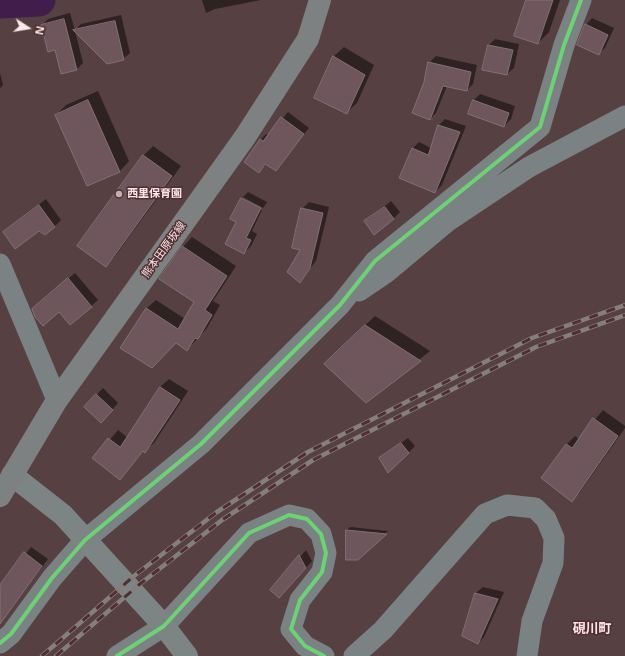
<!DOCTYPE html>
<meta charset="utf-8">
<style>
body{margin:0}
#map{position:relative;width:625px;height:656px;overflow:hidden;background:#564042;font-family:"Open Sans",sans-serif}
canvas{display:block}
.north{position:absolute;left:8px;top:8px;width:40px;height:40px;-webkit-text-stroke:3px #522e30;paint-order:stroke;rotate:102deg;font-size:11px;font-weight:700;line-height:16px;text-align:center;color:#fce8e9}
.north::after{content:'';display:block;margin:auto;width:14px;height:18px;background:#fce8e9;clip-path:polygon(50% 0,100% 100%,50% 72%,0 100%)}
</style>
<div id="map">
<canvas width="625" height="656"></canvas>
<div class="north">N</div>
</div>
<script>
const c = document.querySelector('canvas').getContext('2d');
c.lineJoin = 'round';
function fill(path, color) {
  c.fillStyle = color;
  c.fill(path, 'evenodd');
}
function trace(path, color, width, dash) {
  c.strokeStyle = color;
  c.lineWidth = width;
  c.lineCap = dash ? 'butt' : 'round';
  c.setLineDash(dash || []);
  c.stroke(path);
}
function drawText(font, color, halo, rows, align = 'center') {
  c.font = font + ' "Open Sans","Noto Sans JP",sans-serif';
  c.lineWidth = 3;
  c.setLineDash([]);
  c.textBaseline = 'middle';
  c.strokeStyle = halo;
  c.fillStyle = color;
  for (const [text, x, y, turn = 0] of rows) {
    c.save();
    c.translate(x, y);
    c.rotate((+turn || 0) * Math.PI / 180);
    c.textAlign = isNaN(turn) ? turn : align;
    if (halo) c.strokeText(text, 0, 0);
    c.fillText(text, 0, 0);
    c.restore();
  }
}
fill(new Path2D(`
 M202,0H261L215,9L206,13Z
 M527,0H560L549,32L538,43Z
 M70,13L75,30L81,24L121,15L130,53L123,59L75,31L83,63L77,69L62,73L56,49L42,25L48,19Z
 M592,18L614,28L605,48L598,54L586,25Z
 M495,39L519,44L514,68L507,74L489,45Z
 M344,47L374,65L357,103L347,112L315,98L334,56Z
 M436,56L477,65L473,84L467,90L447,86L436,113L430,119L425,82L429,63Z
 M0,73L3,85L0,88Z
 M98,91L129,161L120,171L56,115L66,105Z
 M480,94L515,106L511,119L504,126L474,100Z
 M288,112L309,128L276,169L266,164L259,171L260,140L266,134L269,135Z
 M445,119L466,126L442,185L435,192L412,149L419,142L431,148L439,125Z
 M153,146L181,166L115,256L106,266L78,245L144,155Z
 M248,192L267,202L263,208L243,197Z
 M243,197V200L262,210L252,231L257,234L251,246L244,253L237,221L231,218Z
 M46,199L61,220L54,227L4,232Z
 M391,201L400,212L393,219L366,222Z
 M309,202L329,207L316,261L300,281L302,209Z
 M192,237L236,266L213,301L220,305L207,328L187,350L146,309L156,300L185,319L195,301L183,247Z
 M75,273L98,300L70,324L59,311L40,303Z
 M375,316L430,351L366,402L335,354Z
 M169,379L188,391L154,443L145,451L144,450L120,479L94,458L118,430L128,438L160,387Z
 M103,388L118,403L101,422L85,407Z
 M603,410L625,426V428L580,492L572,500L542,478L567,444L575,436L579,439Z
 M408,438L415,446L408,453L381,458Z
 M350,527L388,531L358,559L347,530Z
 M31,547L48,559L4,617L0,614V587Z
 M306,550L312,561L286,590H272Z
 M483,587L504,592L484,637L478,643L476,593Z`), '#0007');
trace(new Path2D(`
 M0,2L39,0`), '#411d4c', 33);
const building = new Path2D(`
 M526,0H553L538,44L514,36Z
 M64,19L77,70L61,74L55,50L48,52L41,25Z
 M115,21L124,60L107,64L73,30Z
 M585,24L608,35L599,55L577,45Z
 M488,45L513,50L507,75L482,70Z
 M333,56L365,75L347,114L314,98Z
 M428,62L471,72L467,91L443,86L430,120L412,113L424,82Z
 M88,100L120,172L87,186L55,115Z
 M473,100L509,113L504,127L468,114Z
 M281,117L304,134L276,171L265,164L259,173L244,162L260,139L263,141Z
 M438,125L460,132L435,193L399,178L412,148L428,155Z
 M143,155L172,176L106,267L77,246Z
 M241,198L261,208L246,238L251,240L244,254L225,244L236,222L230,219Z
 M39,205L55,227L45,235L39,231L15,249L3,232Z
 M385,207L394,219L374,235L364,221Z
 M301,208L323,213L310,268L300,283L287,272L300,250L292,248Z
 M182,246L227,276L205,310L212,315L198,339L195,338L187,351L176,343L152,368L120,348L146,308L178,329L194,302L159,279Z
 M68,278L92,307L70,325L59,312L43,326L35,317L32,309Z
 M365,325L421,361L366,403L324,364Z
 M160,387L180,400L145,453L143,451L120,480L92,458L108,438L120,447Z
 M96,394L113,410L101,423L84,407Z
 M593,418L618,436L572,502L541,478L566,444L572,448Z
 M401,443L409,453L388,473L379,458Z
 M346,530L387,534L358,560H346Z
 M24,552L42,566L0,624V585Z
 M299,555L306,568L279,598L270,590Z
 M475,593L498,599L478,644L462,636Z`);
fill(building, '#6e565c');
trace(building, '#817074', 1);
trace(new Path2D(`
 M0,264L57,400
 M359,291L387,272L448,221L529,167L625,116
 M0,643L11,634L52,578L85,540L201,444L340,305L375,261L540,127L564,45L581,0
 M117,656L164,626L249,533L289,515L307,519L321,534L326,553L322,572L300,600L291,629L305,646L324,656
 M354,656L383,630L485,514L507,505L535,508L546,519L554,538L553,563L532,621L527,656`), '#7a8283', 21);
trace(new Path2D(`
 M12,475L63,515L164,626L187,656`), '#7d8484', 22);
trace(new Path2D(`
 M0,496L57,400L245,137L308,39L320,0`), '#7d8182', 22);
const rail = new Path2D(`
 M42,656L134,576L217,512L308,452L532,338L625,305
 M56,656L140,584L222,520L313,460L536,347L625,315`);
trace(rail, '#847e7e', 4.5);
trace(rail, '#522e30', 3, [9]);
trace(new Path2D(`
 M0,643L11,634L52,578L85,540L201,444L340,305L375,261L540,127L564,45L581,0
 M117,656L164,626L249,533L289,515L307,519L321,534L326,553L322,572L300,600L291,629L305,646L324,656`), '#6cd273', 4);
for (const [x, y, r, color] of [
 [119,194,4,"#c2adaf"]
]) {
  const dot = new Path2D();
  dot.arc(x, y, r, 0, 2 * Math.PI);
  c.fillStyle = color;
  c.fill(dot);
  trace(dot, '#522e30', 1.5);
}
drawText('bold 11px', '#fce8e9', '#522e30', [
 ["西里保育園",127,194]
], 'left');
drawText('11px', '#fce8e9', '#522e30', [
 ["熊本田原坂線",164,250,-54]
]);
drawText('bold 13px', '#fce8e9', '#522e30', [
 ["硯川町",592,629]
]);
</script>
